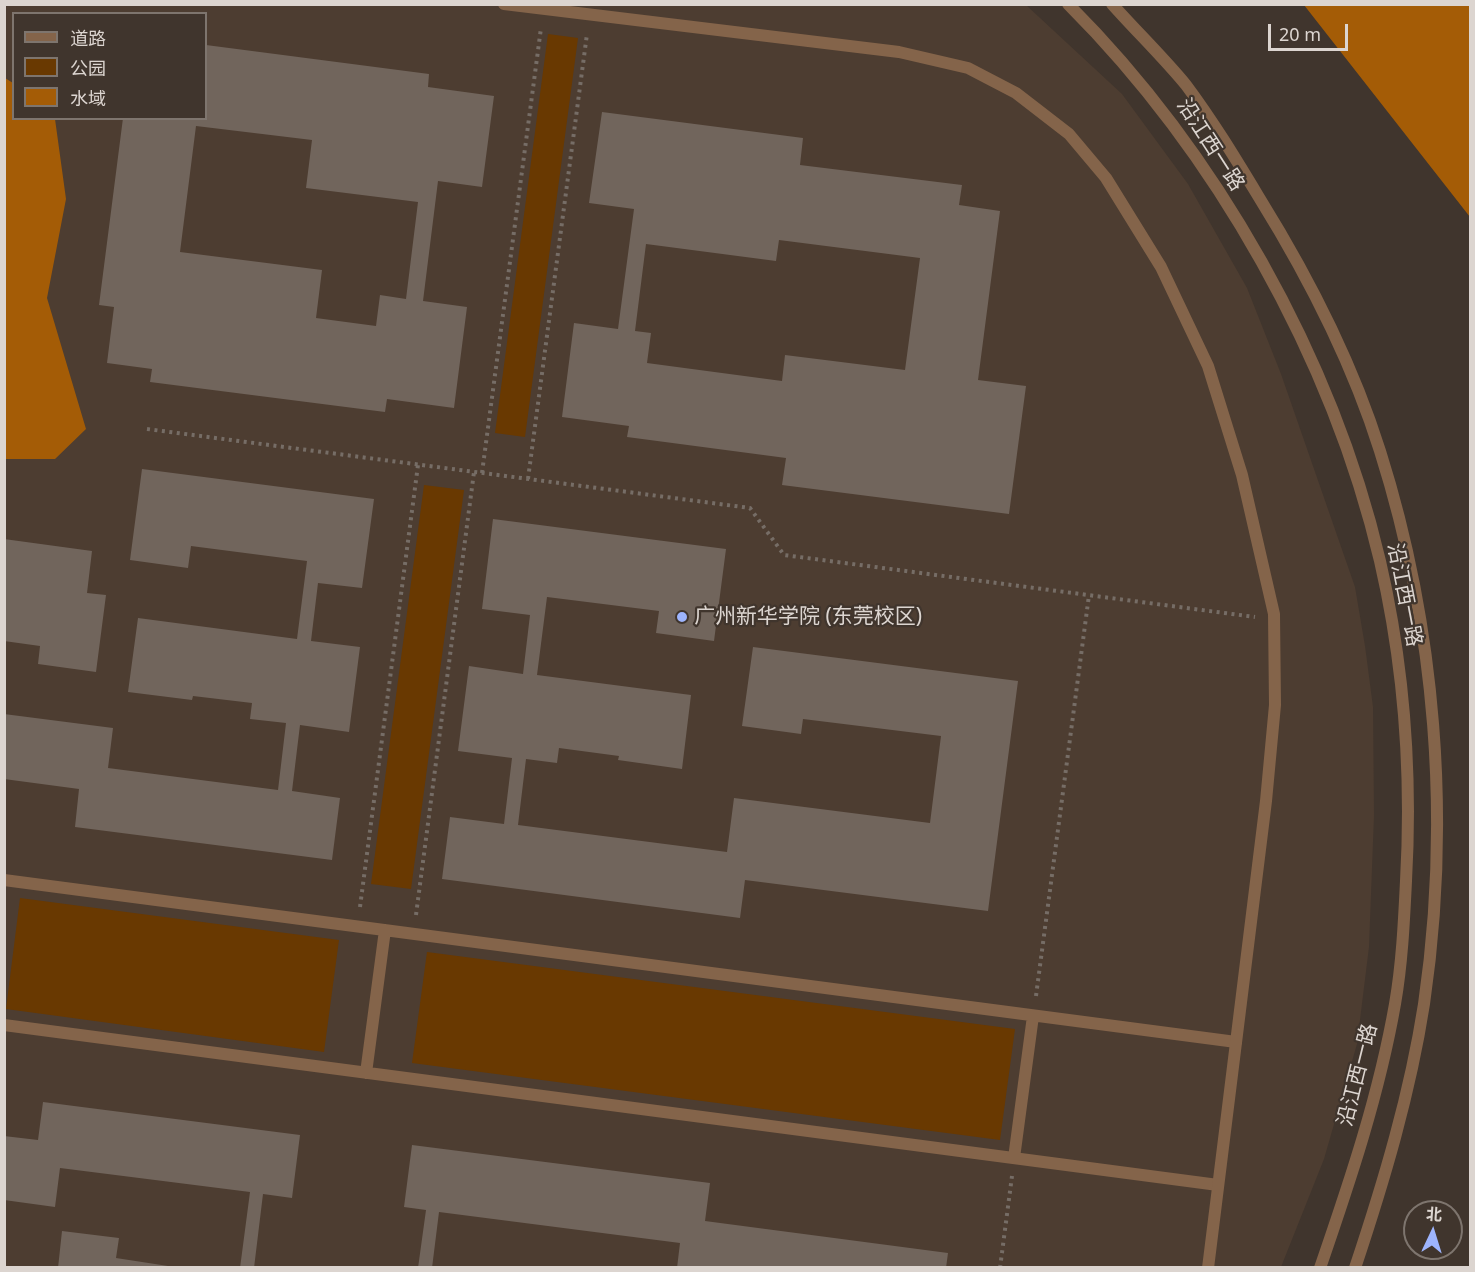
<!DOCTYPE html>
<meta charset="utf-8">
<style>
body{margin:0}
#map{position:relative;width:1475px;height:1272px;overflow:hidden;background:#40352d;font-family:"Noto Sans","Noto Sans SC",sans-serif}
canvas{display:block}
.frame{position:absolute;inset:0;border:6px solid #dcd5d0;pointer-events:none}
.legend{position:absolute;left:12px;top:12px;width:195px;height:108px;box-sizing:border-box;background:#40352d;border:2px solid #7e756e;margin:0;padding:8px 10px;list-style:none;font-size:18px;color:#dcd5d0}
.legend li{display:flex;align-items:center;gap:12px;height:30px}
.legend b{width:30px;border:2px solid #7e756e}
.north{position:absolute;left:1403px;top:1200px;width:60px;height:60px;box-sizing:border-box;background:#40352d;border:2px solid #7e756e;border-radius:50%;rotate:4deg;font-size:16px;font-weight:700;line-height:24px;text-align:center;color:#dcd5d0}
.north::after{content:'';display:block;margin:auto;width:21px;height:27px;background:#9db4fd;clip-path:polygon(50% 0,100% 100%,50% 72%,0 100%)}
.scale{position:absolute;left:1268px;top:24px;width:80px;height:27px;box-sizing:border-box;border:3px solid #dcd5d0;border-top:0;padding-left:8px;font-size:18px;line-height:21px;white-space:nowrap;color:#dcd5d0;-webkit-text-stroke:4px #40352d;paint-order:stroke}
</style>
<div id="map">
<canvas width="1475" height="1272"></canvas>
<div class="frame"></div>
<ul class="legend">
<li><b style="height:8px;background:#84644a"></b>道路</li>
<li><b style="height:16px;background:#693901"></b>公园</li>
<li><b style="height:16px;background:#a45c06"></b>水域</li>
</ul>
<div class="north">北</div>
<div class="scale">20 m</div>
</div>
<script>
const c = document.querySelector('canvas').getContext('2d');
c.lineJoin = 'round';
function fill(path, color) {
  c.fillStyle = color;
  c.fill(path, 'evenodd');
}
function trace(path, color, width, dash) {
  c.strokeStyle = color;
  c.lineWidth = width;
  c.lineCap = dash ? 'butt' : 'round';
  c.setLineDash(dash || []);
  c.stroke(path);
}
function drawText(font, color, halo, rows, align = 'center') {
  c.font = font + ' "Noto Sans","Noto Sans SC",sans-serif';
  c.lineWidth = 4.5;
  c.setLineDash([]);
  c.textBaseline = 'middle';
  c.strokeStyle = halo;
  c.fillStyle = color;
  for (const [text, x, y, turn = 0] of rows) {
    c.save();
    c.translate(x, y);
    c.rotate((+turn || 0) * Math.PI / 180);
    c.textAlign = isNaN(turn) ? turn : align;
    if (halo) c.strokeText(text, 0, 0);
    c.fillText(text, 0, 0);
    c.restore();
  }
}
fill(new Path2D(`
 M5,5H1026L1122,94L1188,184L1247,288L1281,374L1355,587L1365,646L1373,707L1374,815L1369,947L1357,1044L1324,1159L1281,1267L5,1268ZM14,14H206V118H14Z`), '#4d3d31');
fill(new Path2D(`
 M548,34L578,38L525,437L495,433Z
 M424,485L464,490L411,889L371,884Z
 M20,898L339,940L324,1052L6,1009Z
 M427,952L1015,1029L1000,1140L412,1063Z`), '#693901');
fill(new Path2D(`
 M1304,5H1470V217Z
 M5,78L13,83L14,118L55,119L66,199L47,298L86,429L55,459H5Z`), '#a45c06');
fill(new Path2D(`
 M206,45L429,74L428,87L494,96L482,187L438,181L423,301L467,307L454,408L387,399L385,412L150,382L152,369L107,363L114,307L99,305L123,118H206ZM196,126L312,140L306,188L418,202L406,299L380,295L376,326L316,318L322,270L180,252Z
 M602,112L803,138L800,165L962,185L959,205L1000,211L978,380L1026,386L1009,514L782,485L786,458L627,437L629,426L562,417L574,323L618,329L634,209L589,203ZM779,240L920,258L905,370L785,355L782,381L647,363L651,333L635,331L646,244L776,261Z
 M142,469L374,499L362,588L318,583L311,641L360,647L349,732L300,725L292,791L340,798L332,860L75,827L79,789L4,779V714L113,728L108,768L278,790L286,723L250,719L252,703L193,696L192,700L128,692L138,618L297,639L307,561L191,546L188,568L130,560Z
 M493,519L726,549L714,641L656,633L659,611L547,597L537,675L691,695L682,769L618,760L619,756L559,748L557,763L526,759L518,825L727,852L734,798L930,823L941,736L803,719L801,734L742,726L753,647L1018,681L988,911L745,880L740,918L442,879L450,817L504,824L512,758L458,751L469,666L523,674L530,615L482,609Z
 M4,539L92,551L87,593L106,595L96,672L38,664L40,646L4,641Z
 M43,1102L300,1135L292,1198L263,1194L254,1268H240L250,1192L60,1168L55,1207L4,1200V1136L38,1140Z
 M412,1145L710,1183L705,1221L948,1253L946,1268H677L680,1243L439,1212L432,1268H418L426,1210L404,1207Z
 M62,1231L119,1238L116,1258L181,1268H58Z`), '#71655c');
trace(new Path2D(`
 M147,429L750,508L784,555L1255,617
 M482,473L541,28
 M528,479L587,34
 M360,907L418,465
 M416,915L474,472
 M1036,996L1089,595
 M1000,1268L1012,1176`), '#766d66', 4, [3, 4.5]);
trace(new Path2D(`
 M4,880L1236,1042
 M4,1025L1218,1185
 M366,1073L385,930
 M1014,1158L1033,1016`), '#84644a', 12);
trace(new Path2D(`
 M504,4L899,52L968,68L1016,93L1069,134L1106,178L1161,267L1208,366L1242,475L1274,614L1275,705L1266,801L1208,1268`), '#84644a', 12);
trace(new Path2D(`
 M1068,4C1216,152 1332,357 1380,561C1404,665 1412,775 1406,881C1404,922 1402,964 1395,1004C1379,1095 1350,1181 1320,1268
 M1112,4C1136,31 1163,57 1186,85C1213,121 1237,161 1260,199C1309,278 1352,362 1380,451C1436,628 1451,820 1424,1004C1410,1094 1384,1181 1355,1268`), '#84644a', 12);
for (const [x, y, r, color] of [
 [682,617,6,"#9db4fd"]
]) {
  const dot = new Path2D();
  dot.arc(x, y, r, 0, 2 * Math.PI);
  c.fillStyle = color;
  c.fill(dot);
  trace(dot, '#40352d', 2);
}
drawText('21px', '#dcd5d0', '#40352d', [
 ["沿江西一路",1210,145,57],
 ["沿江西一路",1404,595,79],
 ["沿江西一路",1358,1075,-76]
]);
drawText('21px', '#dcd5d0', '#40352d', [
 ["广州新华学院 (东莞校区)",694,617]
], 'left');
</script>
